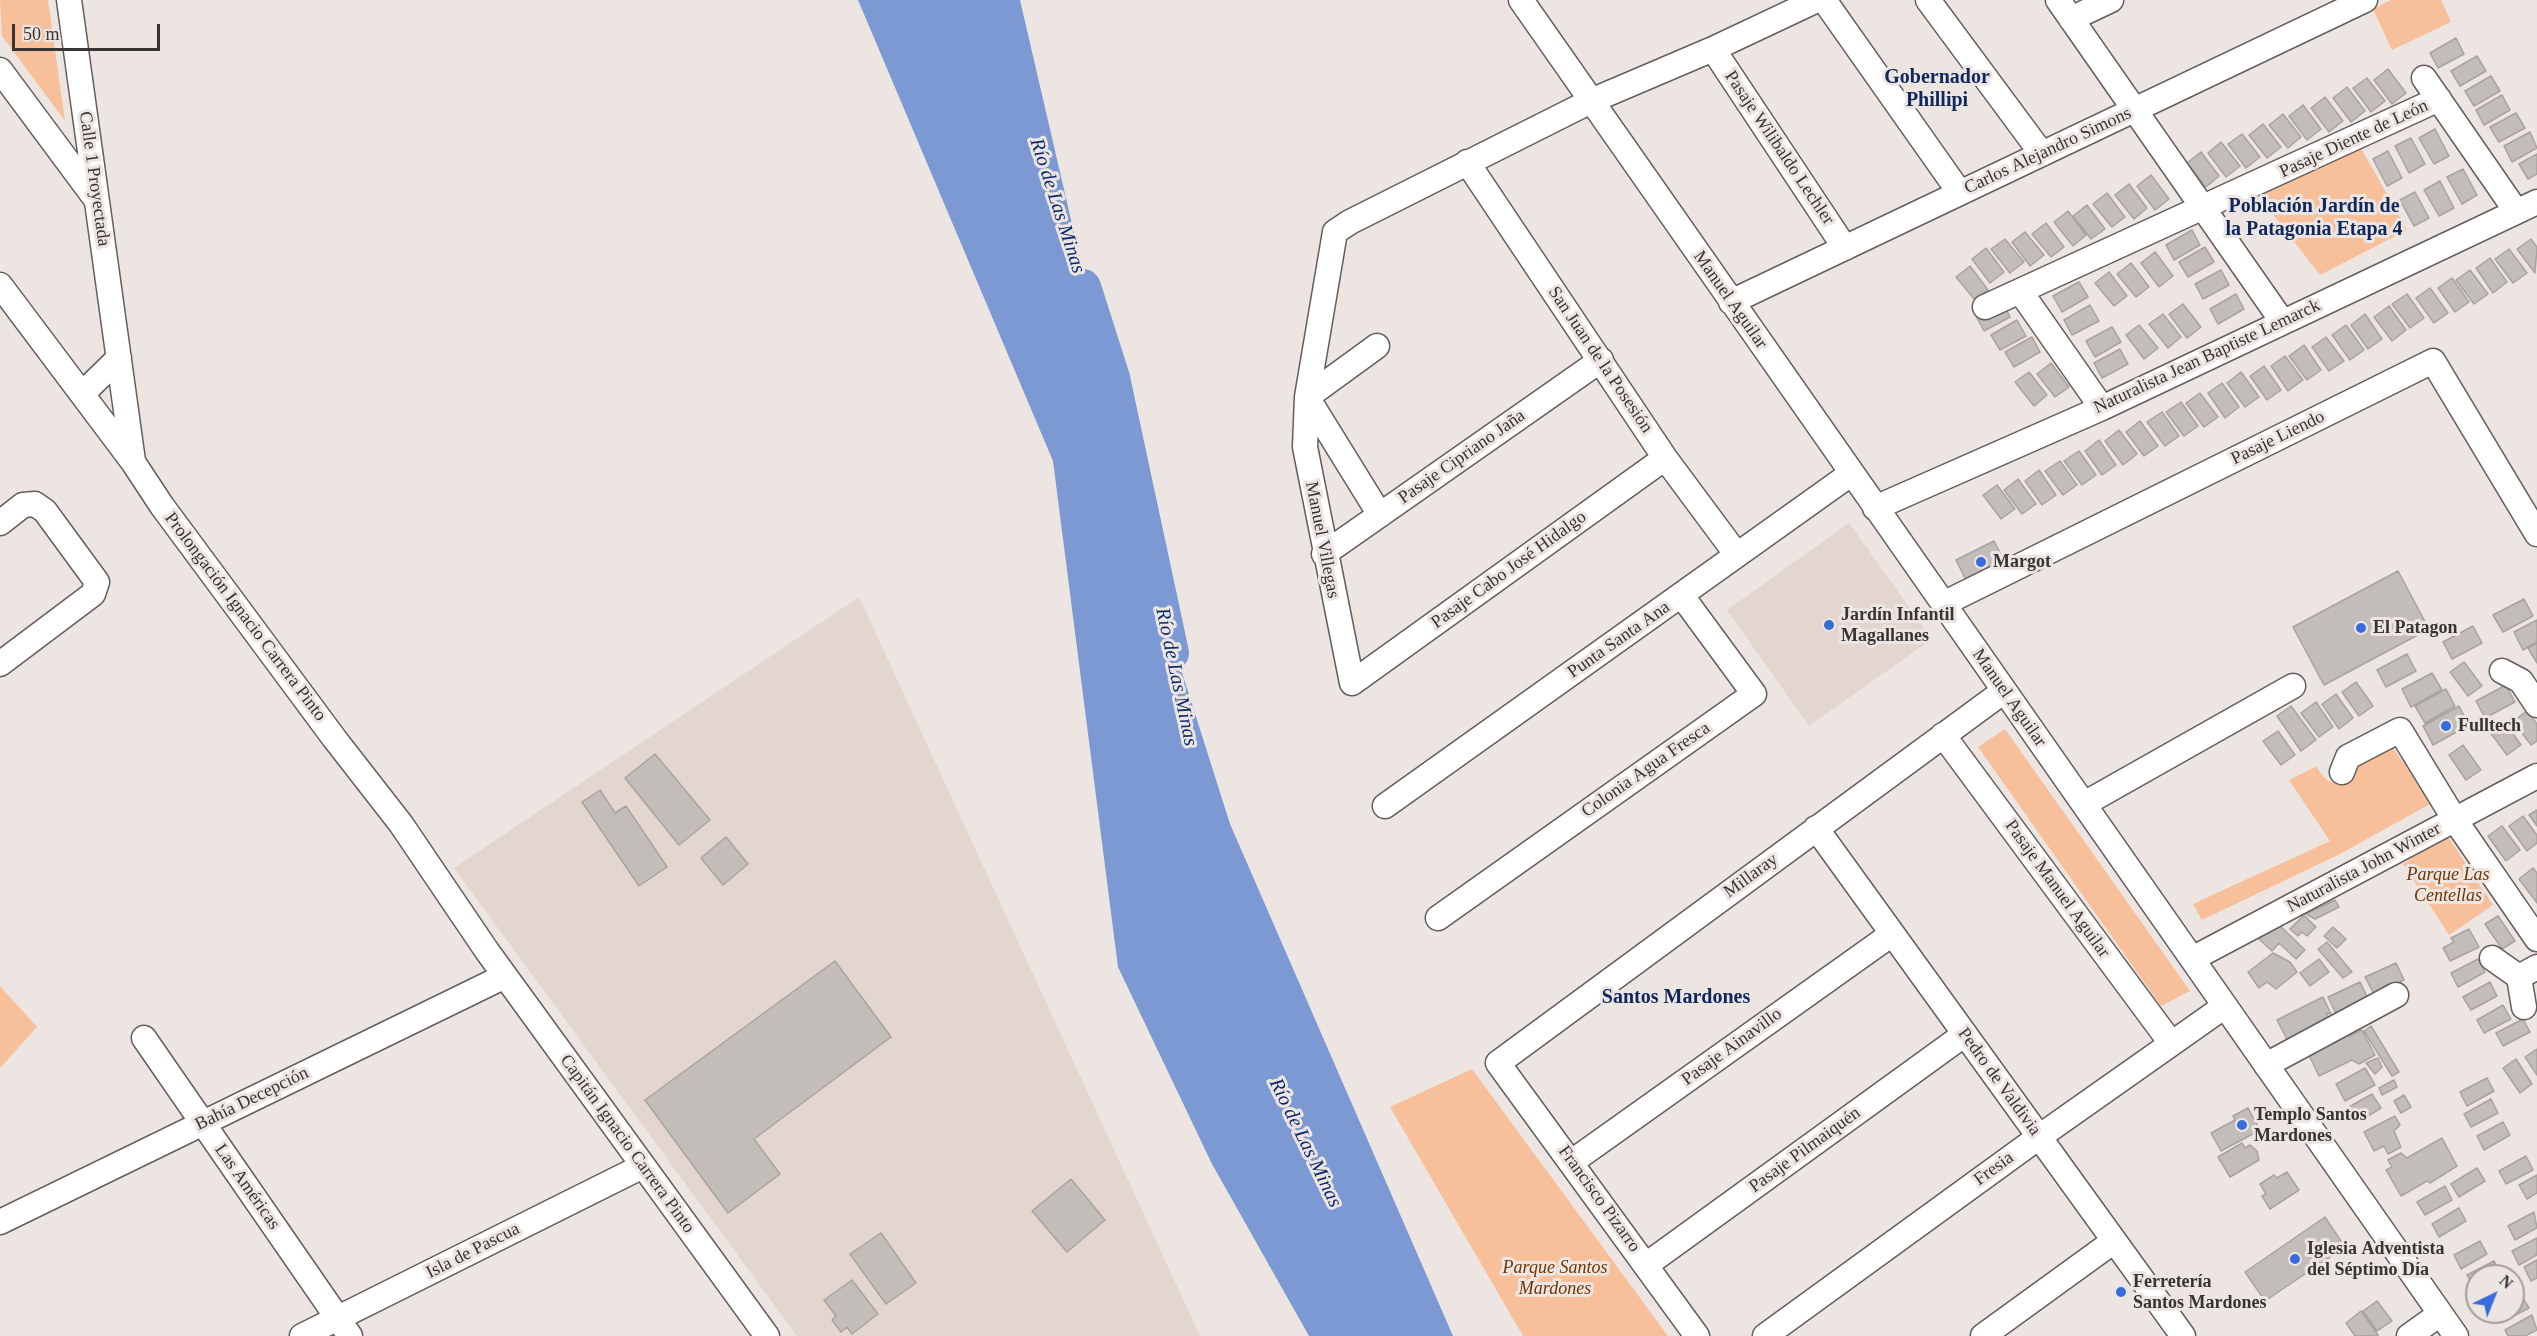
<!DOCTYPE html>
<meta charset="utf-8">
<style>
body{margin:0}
#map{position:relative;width:2537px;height:1336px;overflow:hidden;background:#ece5e2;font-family:"Times New Roman",serif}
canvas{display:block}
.north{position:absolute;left:2465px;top:1264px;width:60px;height:60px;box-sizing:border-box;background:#ece5e2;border:2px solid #a49e9c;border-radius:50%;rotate:43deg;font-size:16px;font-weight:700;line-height:24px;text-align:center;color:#373433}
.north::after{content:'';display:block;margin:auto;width:21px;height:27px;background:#386bdb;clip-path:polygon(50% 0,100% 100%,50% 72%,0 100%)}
.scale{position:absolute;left:12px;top:24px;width:148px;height:27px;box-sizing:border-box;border:3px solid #373433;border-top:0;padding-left:8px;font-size:18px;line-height:21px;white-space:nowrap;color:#373433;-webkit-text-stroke:4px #ece5e2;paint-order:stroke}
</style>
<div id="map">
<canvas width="2537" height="1336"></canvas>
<div class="north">N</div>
<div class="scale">50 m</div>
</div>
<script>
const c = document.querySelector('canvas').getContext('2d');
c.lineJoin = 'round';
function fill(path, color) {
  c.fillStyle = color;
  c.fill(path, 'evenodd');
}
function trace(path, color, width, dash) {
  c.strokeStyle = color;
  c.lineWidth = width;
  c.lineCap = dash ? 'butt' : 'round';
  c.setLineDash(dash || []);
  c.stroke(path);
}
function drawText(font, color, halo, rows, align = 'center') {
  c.font = font + ' "Times New Roman",serif';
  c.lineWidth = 6;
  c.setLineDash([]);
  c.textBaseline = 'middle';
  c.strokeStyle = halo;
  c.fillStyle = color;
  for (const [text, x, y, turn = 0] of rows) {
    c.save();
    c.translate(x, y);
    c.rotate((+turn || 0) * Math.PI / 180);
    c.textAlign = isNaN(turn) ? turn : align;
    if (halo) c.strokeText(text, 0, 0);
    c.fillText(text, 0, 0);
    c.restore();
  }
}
fill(new Path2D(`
 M1849,523L1932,639L1809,726L1727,610Z
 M859,597L1200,1336H797L454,868Z`), '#e3d6cf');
fill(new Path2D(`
 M0,0H48L65,121L2,36Z
 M2391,0H2441L2451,22L2392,50L2373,9Z
 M2361,148L2407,230L2320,275L2257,194Z
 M2005,729L2190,991L2161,1006L1978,747Z
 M2388,741L2432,803L2340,854L2202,920L2193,904L2330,841L2289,780L2317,766C2325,786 2340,787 2355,773V758Z
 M2447,835L2493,905L2449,935L2403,864Z
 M0,986L37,1027L0,1068Z
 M1472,1069L1668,1336H1523L1390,1107Z`), '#f7c09b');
fill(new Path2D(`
 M858,0H1020L1160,603L1230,824L1453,1336H1309L1212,1164L1118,967L1053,461Z`), '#7c99d4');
trace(new Path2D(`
 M1083,287L1112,378L1171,653`), '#7c99d4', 36);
const building = new Path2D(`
 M2456,38L2464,54L2438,68L2430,53Z
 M2477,56L2486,71L2460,86L2451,71Z
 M2388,69L2406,93L2392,104L2374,80Z
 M2491,76L2500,91L2474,106L2465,91Z
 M2367,78L2385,101L2371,112L2353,88Z
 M2347,87L2365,111L2351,122L2333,98Z
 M2502,95L2510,110L2484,125L2476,110Z
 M2325,97L2343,121L2329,132L2311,108Z
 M2303,105L2321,129L2307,140L2289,116Z
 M2516,113L2525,128L2499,142L2490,127Z
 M2283,114L2301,137L2288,148L2269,125Z
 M2263,124L2281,147L2267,158L2249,135Z
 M2435,129L2449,156L2434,164L2419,138Z
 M2530,132L2537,148L2512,162L2504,146Z
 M2242,134L2260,157L2246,168L2228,144Z
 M2411,138L2425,164L2409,173L2395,146Z
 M2221,142L2240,166L2226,177L2208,153Z
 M2388,151L2402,178L2387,186L2373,159Z
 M2201,152L2219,176L2206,187L2187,163Z
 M2537,154V174L2528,179L2519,164Z
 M2463,169L2477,195L2462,204L2447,177Z
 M2151,175L2169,199L2155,210L2137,186Z
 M2440,181L2454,208L2439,216L2424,190Z
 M2129,184L2147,208L2134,219L2115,195Z
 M2415,192L2429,218L2414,226L2400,200Z
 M2107,193L2125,217L2112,227L2093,204Z
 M2087,205L2105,229L2091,239L2073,216Z
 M2068,211L2086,235L2073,246L2054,222Z
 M2046,223L2064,247L2051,257L2032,234Z
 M2192,230L2200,245L2174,260L2166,245Z
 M2025,232L2044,255L2030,266L2012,242Z
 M2005,239L2024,262L2010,273L1991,249Z
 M2531,239L2537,247L2535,273L2517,249Z
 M2205,247L2214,262L2188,277L2179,262Z
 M1986,248L2004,272L1990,283L1972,259Z
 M2509,249L2527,273L2513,283L2495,259Z
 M2155,252L2173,276L2159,287L2141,263Z
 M2490,258L2507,282L2493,293L2476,268Z
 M2131,263L2149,287L2136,297L2117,274Z
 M1970,266L1988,290L1975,300L1956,277Z
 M2221,270L2229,285L2203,299L2195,284Z
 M2470,270L2488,294L2474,304L2456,280Z
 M2109,272L2127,296L2114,306L2095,283Z
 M2452,278L2469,302L2455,312L2438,288Z
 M2079,282L2088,297L2062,312L2053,296Z
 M2430,288L2448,313L2434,323L2416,298Z
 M2236,294L2244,309L2218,324L2210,309Z
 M2407,294L2424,318L2410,328L2392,304Z
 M2002,301L2010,317L1984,331L1976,316Z
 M2183,304L2201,327L2187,338L2169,314Z
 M2090,305L2099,321L2072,335L2064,320Z
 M2389,306L2406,330L2392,341L2374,317Z
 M2163,314L2181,337L2168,348L2149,324Z
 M2365,314L2382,339L2368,349L2351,325Z
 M2017,320L2026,336L2000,350L1991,335Z
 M2139,325L2158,348L2144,359L2126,335Z
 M2346,325L2364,350L2350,360L2332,335Z
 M2112,327L2121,342L2095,357L2086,341Z
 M2032,337L2040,352L2014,367L2005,352Z
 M2326,337L2344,361L2329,371L2312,347Z
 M2304,345L2321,370L2307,380L2289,356Z
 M2120,349L2128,364L2102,378L2094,363Z
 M2285,356L2303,380L2288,391L2271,366Z
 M2051,363L2069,387L2055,397L2037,374Z
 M2264,366L2281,390L2267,400L2250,376Z
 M2029,372L2047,395L2034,406L2015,382Z
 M2241,372L2259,397L2245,407L2227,383Z
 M2222,383L2239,407L2225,418L2208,393Z
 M2200,393L2218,417L2204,427L2186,403Z
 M2181,402L2198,426L2184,436L2166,412Z
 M2162,412L2179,436L2165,446L2147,422Z
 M2140,421L2158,446L2144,456L2126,432Z
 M2119,430L2137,454L2123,465L2105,441Z
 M2099,440L2116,465L2102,475L2085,451Z
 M2079,451L2096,475L2082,485L2064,461Z
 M2060,461L2077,485L2063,495L2045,471Z
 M2039,470L2056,495L2042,505L2025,481Z
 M2018,479L2036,504L2022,514L2004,490Z
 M1997,485L2015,509L2001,519L1983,495Z
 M1994,541L2006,564L1968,584L1956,560Z
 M2398,571L2429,629L2324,685L2293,627Z
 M2524,599L2533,616L2503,632L2493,615Z
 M2537,620V642L2523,650L2514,632Z
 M2473,626L2482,643L2452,659L2443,642Z
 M2537,643V663L2528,648Z
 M2407,654L2416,671L2386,687L2377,670Z
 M2464,662L2482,686L2468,696L2450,672Z
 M2432,673L2442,690L2411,707L2402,689Z
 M2356,682L2373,706L2359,716L2342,692Z
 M2506,685L2515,702L2485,718L2476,701Z
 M2446,689L2455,706L2425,723L2415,706Z
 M2336,694L2353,718L2339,729L2322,704Z
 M2316,702L2333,727L2319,737L2301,713Z
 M2291,706L2316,740L2301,751L2277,716Z
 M2459,706L2469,725L2433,745L2423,726Z
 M2527,711L2537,724V741L2531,745L2513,721Z
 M2504,721L2521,745L2507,755L2489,731Z
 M2278,731L2295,755L2281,765L2263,741Z
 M2463,745L2481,770L2466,780L2449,755Z
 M655,754L710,820L679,845L625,778Z
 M600,790L615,813L626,806L667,867L639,886L582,802Z
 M2537,810V826L2529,815Z
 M2523,816L2537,835V843L2527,851L2509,826Z
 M2502,826L2520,850L2506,861L2488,836Z
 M726,837L748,864L723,885L701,858Z
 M2533,868L2537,873V903L2519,879Z
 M2335,900L2339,907L2315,919L2306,914Z
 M2304,915L2316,927L2307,936L2302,932L2298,936L2290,929Z
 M2498,916L2515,941L2502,949L2485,924Z
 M2276,922L2305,950L2296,959L2279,943L2272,951L2259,939Z
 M2333,927L2346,939L2337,948L2324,936Z
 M2469,929L2479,947L2450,961L2443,948L2454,942L2451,938Z
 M2327,942L2352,972L2343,978L2318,949Z
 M2273,953L2290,962L2297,972L2276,989L2267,982L2259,988L2248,972Z
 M2319,959L2329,972L2310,986L2300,973Z
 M2478,959L2485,972L2458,987L2451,973Z
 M835,961L891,1037L754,1139L780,1174L728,1213L645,1100Z
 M2396,963L2404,980L2374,994L2365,977Z
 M2360,982L2371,1005L2339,1020L2328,997Z
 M2490,982L2497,996L2471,1010L2463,997Z
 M2323,997L2331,1014L2326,1013L2332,1024L2290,1045L2277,1020Z
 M2503,1005L2511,1019L2484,1033L2477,1020Z
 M2523,1019L2530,1032L2503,1046L2496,1033Z
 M2371,1026L2399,1072L2392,1076L2364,1031Z
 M2362,1030L2375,1055L2359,1064L2352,1060L2319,1076L2308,1053L2347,1031L2350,1036Z
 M2537,1049V1075L2525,1057Z
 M2378,1058L2382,1067L2375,1074L2366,1063Z
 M2516,1059L2532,1084L2520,1093L2503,1068Z
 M2365,1068L2375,1085L2345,1101L2336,1084Z
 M2487,1078L2494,1091L2467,1106L2460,1092Z
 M2394,1080L2397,1087L2382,1095L2379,1088Z
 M2372,1094L2381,1108L2368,1116L2363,1112L2353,1118L2347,1108Z
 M2404,1095L2411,1107L2401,1113L2394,1101Z
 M2491,1099L2498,1113L2471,1127L2464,1114Z
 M2248,1108L2260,1130L2221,1151L2211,1133L2235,1120L2233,1116Z
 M2395,1116L2400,1125L2394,1131L2401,1147L2388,1154L2384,1146L2374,1151L2364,1132Z
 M2503,1122L2510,1135L2484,1150L2477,1136Z
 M2442,1138L2457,1166L2430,1183L2427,1181L2401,1196L2386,1170L2392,1167L2388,1160L2401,1153L2407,1158Z
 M2242,1143L2245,1148L2250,1145L2257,1151L2259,1160L2230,1177L2218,1157Z
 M2526,1156L2533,1170L2506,1184L2499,1171Z
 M2477,1168L2485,1181L2459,1197L2451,1184Z
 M2287,1172L2299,1190L2270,1209L2262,1196L2266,1194L2260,1184L2274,1175L2277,1178Z
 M2537,1175V1193L2527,1199L2519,1185Z
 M1071,1179L1105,1220L1067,1252L1032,1211Z
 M2445,1186L2452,1200L2425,1215L2417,1202Z
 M2459,1208L2466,1221L2439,1237L2432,1224Z
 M2534,1212L2537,1228L2515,1240L2508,1226Z
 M2325,1217L2345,1247L2265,1301L2245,1272Z
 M881,1233L916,1283L886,1304L850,1254Z
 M2537,1238V1255L2519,1265L2512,1251Z
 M2480,1241L2487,1254L2461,1269L2454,1255Z
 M2537,1260V1278L2531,1281L2524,1267Z
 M2494,1261L2501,1274L2477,1276V1287L2475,1288L2467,1275Z
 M852,1280L878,1314L852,1334L847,1327L841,1332L832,1320L836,1316L824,1300Z
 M2521,1295L2529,1308L2502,1322L2496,1312H2513V1299Z
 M2377,1301L2392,1321L2377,1331L2363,1311Z
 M2361,1311L2378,1335L2377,1336H2355L2346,1323Z
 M2532,1315L2537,1330L2525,1336H2508L2505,1330Z`);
fill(building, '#c3bdb9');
trace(building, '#a9a39f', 1.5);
const minor = new Path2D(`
 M69,0L133,461
 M1521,0L2456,1336
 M1824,0L1960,193
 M1928,0L2042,154
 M2058,0L2282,321
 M2071,19L2111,0
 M1713,49L1845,248
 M0,70L95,198
 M2424,78L2516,211
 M1467,162L1665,458L1737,555
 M0,285L133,462L162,506L334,738L401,824L487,951L767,1336
 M2020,291L2102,408
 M1731,302L2365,0
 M1985,307L2439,99
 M1377,346L1307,397L1380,515
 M82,394L119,358
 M1665,458L1352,683L1305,447L1307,397L1335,232L1350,222L1591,101L1713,49L1817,0
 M1875,508L2102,408L2537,202
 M0,523L23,505L35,504L45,511L97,582L93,594L0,664
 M1324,554L1601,360
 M1943,604L2433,361L2537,534
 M2502,671L2521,681L2537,705
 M1943,735L2171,1043
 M2342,772L2348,757L2400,730L2455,820L2537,939
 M2084,804L2293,686
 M1385,806L1852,473
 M1816,828L2183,1336
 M1438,918L1754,694L1682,596
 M2492,958L2519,977
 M2192,959L2537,776
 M2524,1007L2519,977L2537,967
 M144,1038L350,1336
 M2266,1065L2396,995
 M1573,1161L1892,934
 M0,1222L505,976
 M1646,1265L1965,1034
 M302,1336L643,1166
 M1697,1336L1498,1063L2004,691
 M1765,1336L2039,1137L2225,1006
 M1983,1336L2114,1241
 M2409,1336L2440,1314`);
trace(minor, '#635e5b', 27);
trace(minor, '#fff', 24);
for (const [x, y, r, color] of [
 [1981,562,6,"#386bdb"],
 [1829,625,6,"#386bdb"],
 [2361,628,6,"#386bdb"],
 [2446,726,6,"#386bdb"],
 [2242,1125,6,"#386bdb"],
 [2295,1259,6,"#386bdb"],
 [2121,1292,6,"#386bdb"]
]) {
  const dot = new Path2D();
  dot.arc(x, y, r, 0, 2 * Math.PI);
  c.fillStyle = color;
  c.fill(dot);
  trace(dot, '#ece5e2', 2);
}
drawText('18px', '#373433', '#ece5e2', [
 ["Pasaje Diente de León",2354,139,-25],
 ["Pasaje Wilibaldo Lechler",1779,148,56],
 ["Carlos Alejandro Simons",2048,151,-25],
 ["Calle 1 Proyectada",94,179,82],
 ["Manuel Aguilar",1730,300,55],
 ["Naturalista Jean Baptiste Lemarck",2207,357,-25],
 ["San Juan de la Posesión",1600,360,56],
 ["Pasaje Liendo",2278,438,-26],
 ["Pasaje Cipriano Jaña",1462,457,-35],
 ["Manuel Villegas",1322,540,79],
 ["Pasaje Cabo José Hidalgo",1509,570,-36],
 ["Prolongación Ignacio Carrera Pinto",245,617,53],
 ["Punta Santa Ana",1619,640,-35],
 ["Manuel Aguilar",2009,698,55],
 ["Colonia Agua Fresca",1646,770,-35],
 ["Naturalista John Winter",2364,868,-28],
 ["Millaray",1751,876,-36],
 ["Pasaje Manuel Aguilar",2057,889,54],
 ["Pasaje Ainavillo",1732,1047,-36],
 ["Pedro de Valdivia",1999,1082,54],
 ["Bahía Decepción",252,1099,-26],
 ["Capitán Ignacio Carrera Pinto",627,1144,54],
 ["Pasaje Pilmaiquén",1805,1150,-36],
 ["Fresia",1994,1169,-36],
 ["Las Américas",247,1187,55],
 ["Francisco Pizarro",1599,1199,54],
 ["Isla de Pascua",473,1251,-27]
]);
drawText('bold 18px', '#373433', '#ece5e2', [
 ["Margot",1993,562],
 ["Jardín Infantil",1841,615],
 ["Magallanes",1841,636],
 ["El Patagon",2373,628],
 ["Fulltech",2458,726],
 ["Templo Santos",2254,1115],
 ["Mardones",2254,1136],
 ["Iglesia Adventista",2307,1249],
 ["del Séptimo Día",2307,1270],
 ["Ferretería",2133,1282],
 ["Santos Mardones",2133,1303]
], 'left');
drawText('italic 18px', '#6f3602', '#ece5e2', [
 ["Parque Las",2448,875],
 ["Centellas",2448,896],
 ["Parque Santos",1555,1268],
 ["Mardones",1555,1289]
]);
drawText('bold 20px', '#0f275c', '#ece5e2', [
 ["Gobernador",1937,78],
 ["Phillipi",1937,101],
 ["Población Jardín de",2314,207],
 ["la Patagonia Etapa 4",2314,230],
 ["Santos Mardones",1676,998]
]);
drawText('italic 20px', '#0c296d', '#ece5e2', [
 ["Río de Las Minas",1057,206,72],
 ["Río de Las Minas",1176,677,78],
 ["Río de Las Minas",1305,1143,64]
]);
</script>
